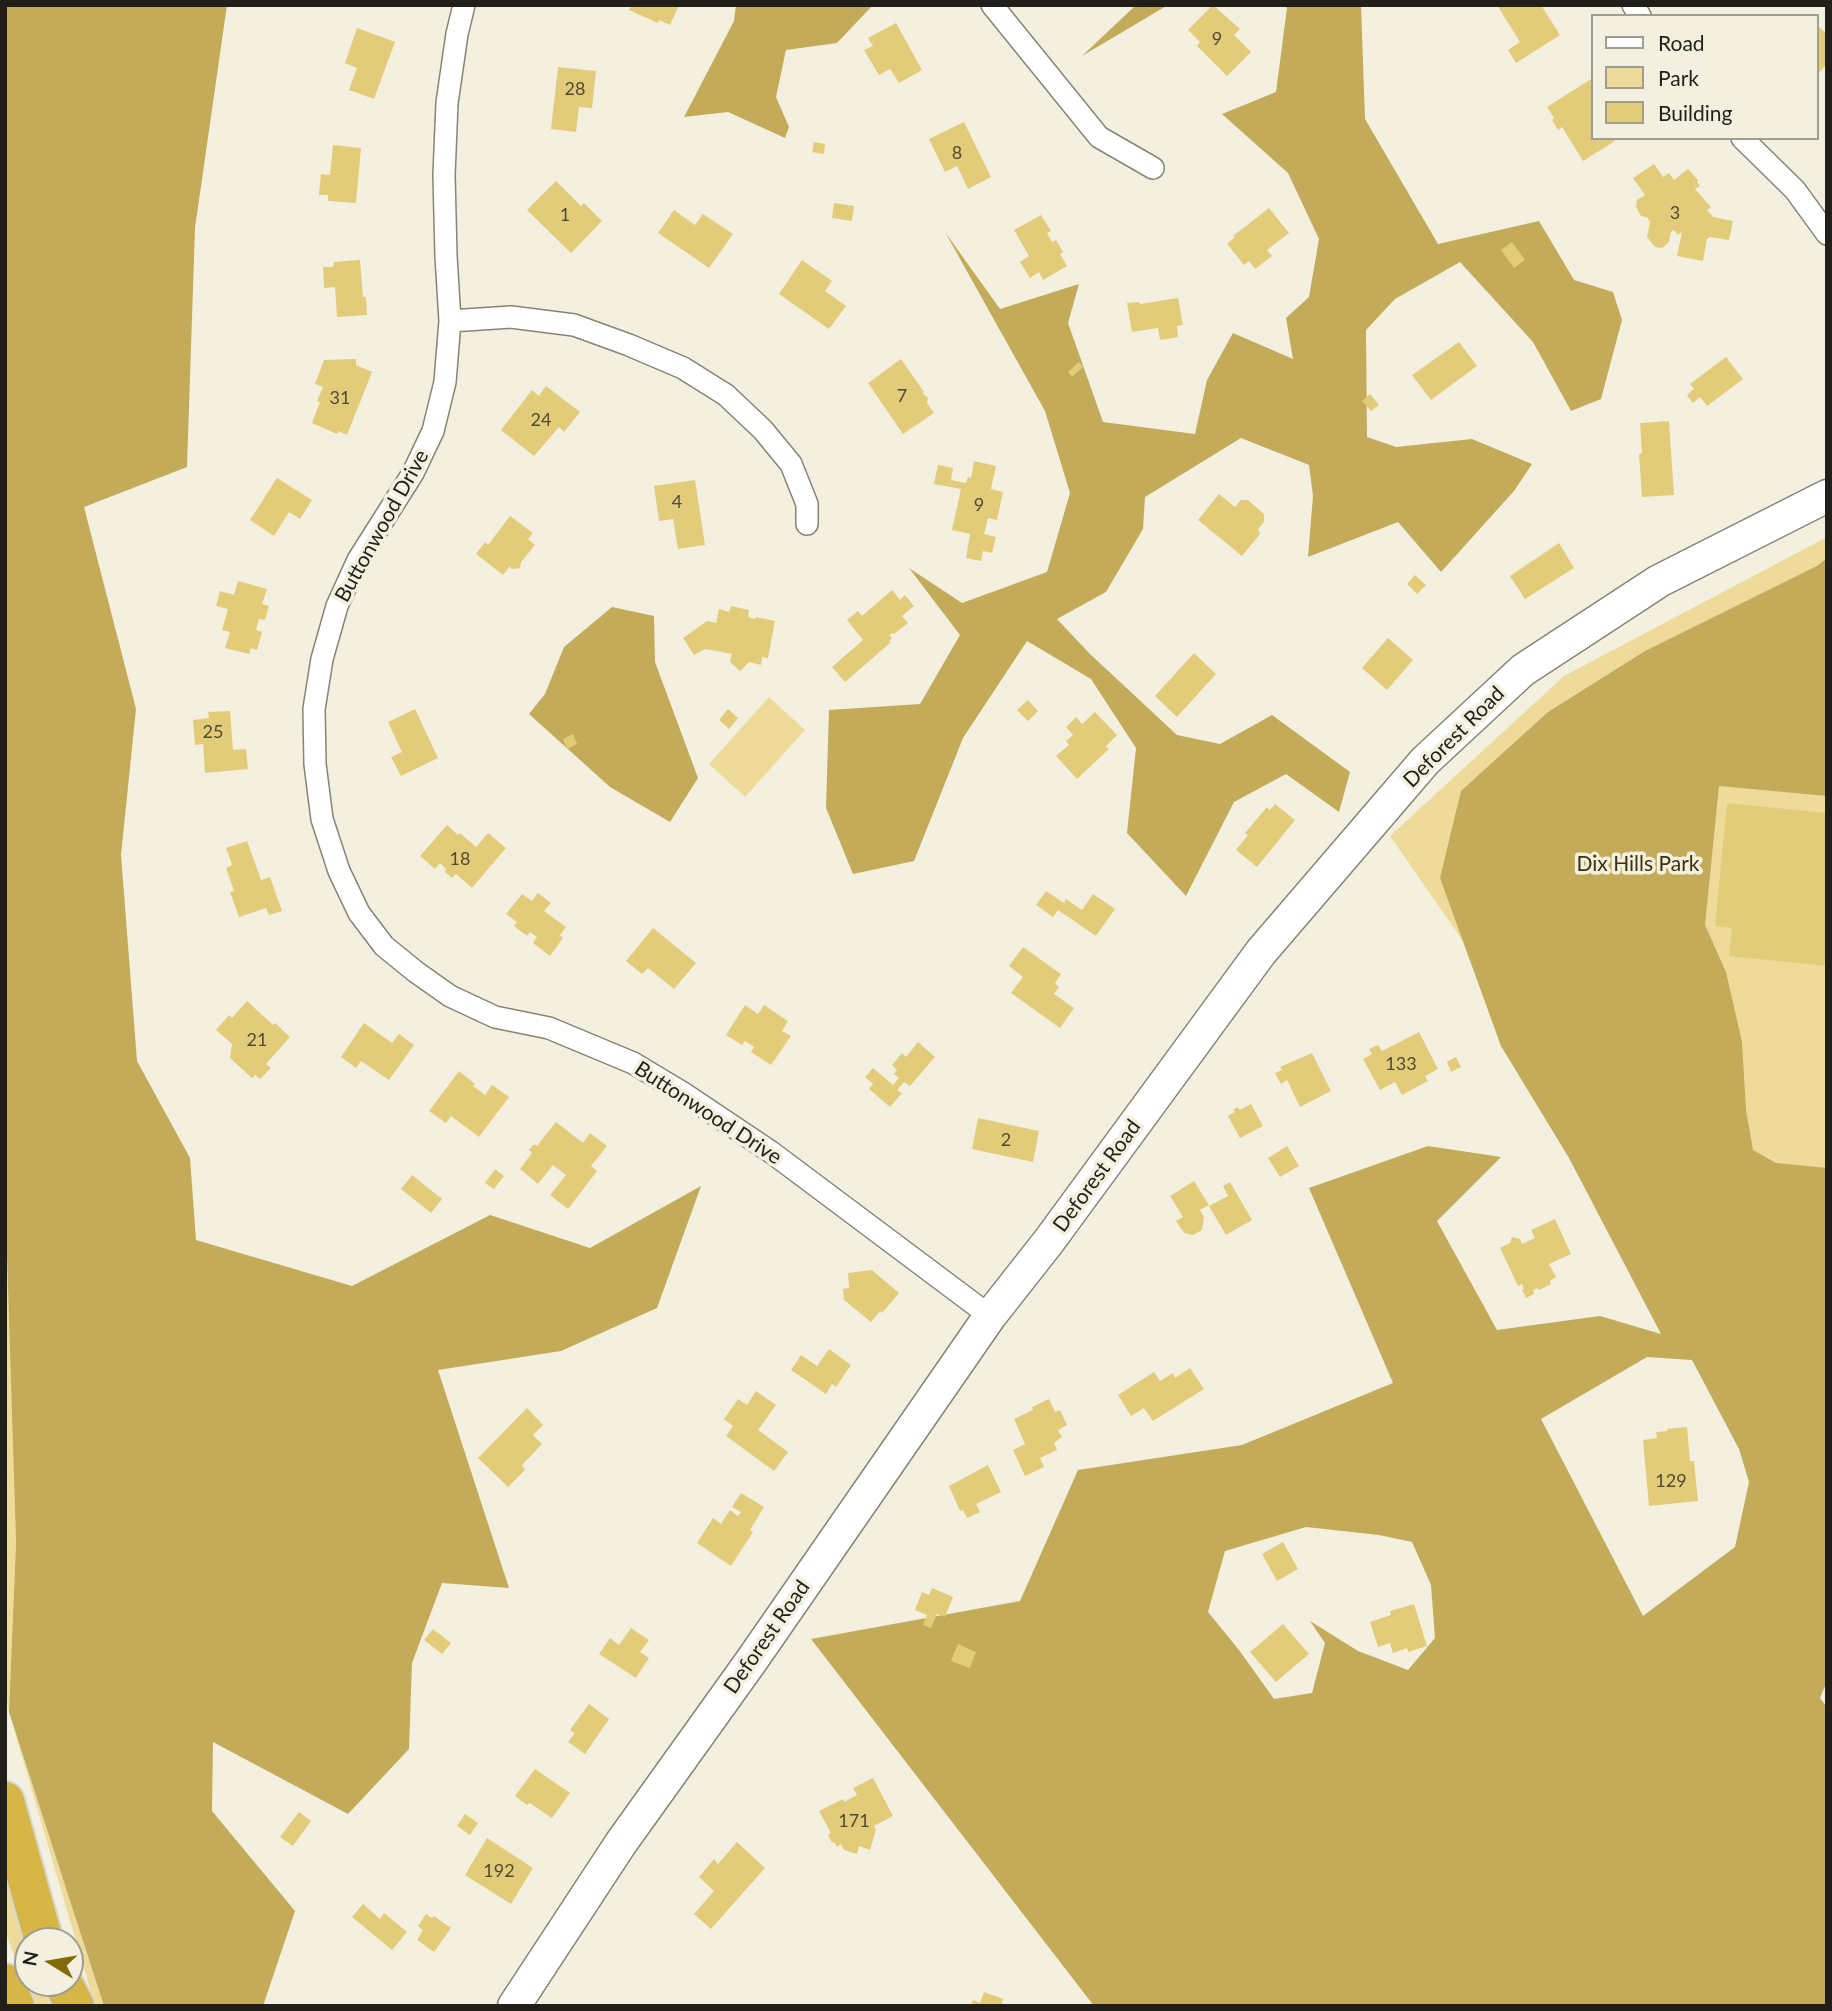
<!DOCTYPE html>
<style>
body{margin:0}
#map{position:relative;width:1832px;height:2011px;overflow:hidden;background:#f4f0df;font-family:Lato,sans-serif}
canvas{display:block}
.frame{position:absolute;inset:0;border:7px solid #201f19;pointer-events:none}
.legend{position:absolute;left:1591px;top:14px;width:228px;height:126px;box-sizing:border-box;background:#f4f0df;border:2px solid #9f9c90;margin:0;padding:9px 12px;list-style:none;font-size:21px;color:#201f19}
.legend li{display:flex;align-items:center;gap:14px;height:35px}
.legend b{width:35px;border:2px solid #9f9c90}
.north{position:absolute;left:14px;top:1927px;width:70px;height:70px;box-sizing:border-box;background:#f4f0df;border:2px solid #9f9c90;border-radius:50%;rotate:281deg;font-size:19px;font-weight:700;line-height:28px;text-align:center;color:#201f19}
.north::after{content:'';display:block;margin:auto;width:24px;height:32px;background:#826b06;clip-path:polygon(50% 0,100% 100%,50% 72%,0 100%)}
</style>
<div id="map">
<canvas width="1832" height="2011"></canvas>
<div class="frame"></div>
<ul class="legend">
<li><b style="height:9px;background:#fff"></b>Road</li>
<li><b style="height:19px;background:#eedb9a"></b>Park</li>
<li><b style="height:19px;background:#e3cc79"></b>Building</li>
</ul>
<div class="north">N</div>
</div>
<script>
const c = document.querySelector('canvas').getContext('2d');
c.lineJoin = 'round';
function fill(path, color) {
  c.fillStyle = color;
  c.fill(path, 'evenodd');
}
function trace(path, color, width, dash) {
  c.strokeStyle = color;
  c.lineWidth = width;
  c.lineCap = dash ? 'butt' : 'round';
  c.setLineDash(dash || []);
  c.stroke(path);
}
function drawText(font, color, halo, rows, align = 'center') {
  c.font = font + ' Lato,sans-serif';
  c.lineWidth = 7;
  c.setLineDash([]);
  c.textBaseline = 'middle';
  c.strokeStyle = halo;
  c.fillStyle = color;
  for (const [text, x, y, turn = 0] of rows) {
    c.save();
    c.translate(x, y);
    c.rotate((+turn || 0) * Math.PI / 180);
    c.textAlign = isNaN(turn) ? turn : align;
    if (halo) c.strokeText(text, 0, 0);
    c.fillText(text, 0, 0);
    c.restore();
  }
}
fill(new Path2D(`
 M1827,537V1465L1390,836L1564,676Z
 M769,697L805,730L745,797L709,764Z
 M5,1193L16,1543L9,1712L104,2006H95L9,1712L5,1691Z
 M5,1855L28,1941V1983H43L50,2006H33L5,1931Z`), '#eedb9a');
fill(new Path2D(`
 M5,5H227L195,228L187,467L84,507L136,709L121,855L137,1061L190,1158L196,1240L352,1286L490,1215L590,1248L701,1186L657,1308L561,1351L438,1370L509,1588L442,1583L412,1663L409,1749L348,1814L213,1742L212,1811L295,1911L263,2006H104L9,1712L16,1543L5,1193Z
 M736,5H873L837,43L786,50L776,97L789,127L785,138L728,112L684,117L734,21Z
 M1136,5H1168L1082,56Z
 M1284,5H1361L1365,119L1438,244L1539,221L1574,280L1613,292L1622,320L1601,399L1571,411L1533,342L1460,262L1395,299L1366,330L1367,437L1396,447L1472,439L1532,464L1514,491L1441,572L1398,522L1308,557L1313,496L1309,465L1241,438L1145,497L1143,529L1106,592L1057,619L1090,654L1177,735L1220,744L1272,715L1350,772L1339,812L1286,774L1234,802L1186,896L1127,833L1136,748L1091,679L1027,641L963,738L914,861L853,874L826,808L829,710L920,704L960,635L909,568L962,603L1047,572L1070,493L1045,411L945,232L1000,309L1079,284L1068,323L1103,422L1195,434L1207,380L1233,333L1293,359L1286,318L1309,297L1319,239L1288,173L1222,114L1276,92L1287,8Z
 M1827,558V796L1719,786L1705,925L1726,972L1742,1042L1746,1110L1753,1150L1776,1163L1827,1168V1681L1820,1698L1827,1707V2006H1094L811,1639L1020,1601L1078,1470L1242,1445L1393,1383L1309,1188L1428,1146L1501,1157L1437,1221L1497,1330L1600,1316L1661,1334L1569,1158L1501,1046L1440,878L1461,791L1548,712L1645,651L1817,566ZM1647,1357L1692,1360L1739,1449L1749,1482L1735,1547L1643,1616L1541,1419ZM1306,1527L1379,1535L1412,1542L1431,1585L1435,1638L1408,1670L1358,1651L1310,1621L1325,1643L1312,1693L1274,1699L1239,1650L1208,1612L1225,1551Z
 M612,607L654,616L655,662L698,778L670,822L610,787L529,714L545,694L564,647Z`), '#c3ab59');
fill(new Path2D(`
 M631,5H679L670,25L659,20L658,23L629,10Z
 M1213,5L1240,29L1234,35L1251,52L1227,76L1197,46L1200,42L1188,30Z
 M1497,5H1541L1560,35L1516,63L1508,50L1520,42Z
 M896,23L922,70L899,83L890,69L879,75L864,50L873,46L868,38Z
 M1819,27L1827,34V64L1816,76V29Z
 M357,28L395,42L374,99L349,90L357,68L345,63Z
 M558,67L596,71L592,108L579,107L576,132L551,129Z
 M1591,79L1592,138H1613L1615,141L1583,161L1562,127L1558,130L1552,120L1554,118L1547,107Z
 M964,122L991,177L968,189L957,166L945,172L929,139Z
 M814,142L825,144L824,154L812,152Z
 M333,145L361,148L356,203L328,201V195H319L321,174L330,175Z
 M1654,164L1663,177L1669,173L1674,180L1688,169L1698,180L1697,182L1700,186L1695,189L1711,207L1707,210L1713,217L1733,221L1729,240L1710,237L1707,239L1703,261L1677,256L1682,232L1678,235L1674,230L1671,232L1669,242L1662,248L1655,247L1647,237L1650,222L1647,217L1641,216L1636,207L1637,200L1645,195L1633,178Z
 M556,181L581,206L584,203L602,221L571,253L527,210Z
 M834,203L854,206L852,221L832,218Z
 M1269,208L1289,233L1267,250L1272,256L1255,269L1249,261L1244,265L1227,244L1235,237L1233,236Z
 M674,210L695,225L703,214L733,234L709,268L658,233Z
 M1041,215L1051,231L1047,233L1052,242L1056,240L1063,252L1060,254L1067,266L1043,280L1039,272L1030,278L1020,262L1029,256L1014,230Z
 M1512,242L1525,260L1514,268L1501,250Z
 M360,260L363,297H366L367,315L337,317L335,287L324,288L323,267H333L334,262Z
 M802,260L832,281L825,291L846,306L829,329L779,294Z
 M1178,298L1183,325L1177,326L1178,337L1160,340L1158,328L1132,332L1127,303L1139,302L1140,304Z
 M1459,342L1477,366L1431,400L1412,375Z
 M1726,357L1743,379L1707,406L1700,397L1693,403L1687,395L1694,389L1690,384Z
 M356,359V365L372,372L347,435L338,431L337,434L312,423L320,402L317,401L323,387L315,384L324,360Z
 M901,359L924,392L922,393L928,398L927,403L934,413L903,434L868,383Z
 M1079,362L1083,367L1072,377L1068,372Z
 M546,386L580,412L564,432L559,427L534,456L501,430L532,390L539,396Z
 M1370,394L1379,405L1371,411L1362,401Z
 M1669,421L1674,495L1642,497L1639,454L1642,453L1640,423Z
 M974,461L996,466L991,489L1003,492L997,520L988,518L984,534L996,537L992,553L983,551L981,561L966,558L970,534L952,530L961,489L934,484L938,465L953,468L951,480L966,483L968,477L971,478Z
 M277,478L312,500L300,519L289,512L274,536L250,520Z
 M695,480L705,545L678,549L673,519L659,521L654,486Z
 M1219,494L1235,507L1241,500H1248L1264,514V522L1258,529L1260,534L1242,556L1198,520Z
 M510,516L533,533L528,539L535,545L521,562L520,568L511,569L510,566L503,575L476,554L485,542L488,545Z
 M1559,543L1574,568L1525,599L1510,576Z
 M1415,575L1426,585L1417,594L1407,584Z
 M238,581L267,589L262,604L269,606L265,620L259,619L256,630L262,632L257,650L251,648L249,654L225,648L230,632L222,630L228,609L216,606L220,591L234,595Z
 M892,590L900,600L905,595L914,606L902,616L908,623L894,634L893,633L889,635L892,638L889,641L890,643L845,682L832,667L863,640L847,620L858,611L862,616Z
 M731,606L749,610L748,617L755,619L756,617L775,621L768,658L762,657L761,665L749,662L740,671L730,662L732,654L705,649L694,655L683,638L707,621L716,623L719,609L729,612Z
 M1388,638L1413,660L1387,690L1362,668Z
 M1194,653L1216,674L1177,717L1155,696Z
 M1028,700L1038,711L1028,721L1017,710Z
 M415,709L438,758L401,776L391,757L402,752L388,722Z
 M728,709L738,718L729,729L719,720Z
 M230,711L233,750L246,749L248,769L205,773L203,744L195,745L193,720L209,718L208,712Z
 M1095,712L1117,735L1106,746L1109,749L1077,779L1056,756L1069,745L1066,741L1073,735L1066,727L1076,717L1082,724Z
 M573,734L577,744L567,749L563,739Z
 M1727,803L1827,813V966L1729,956L1732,928L1715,926Z
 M1275,804L1295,820L1257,867L1236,850L1248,835L1245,833L1267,807L1270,810Z
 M447,825L458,835L460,833L476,847L488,833L506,848L472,888L456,874L452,878L445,872L446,869L440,863L435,869L420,856Z
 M247,841L261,880L270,877L282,911L269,915L266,908L239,917L230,892L234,891L226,868L232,865L226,848Z
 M1046,891L1064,903L1066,899L1082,910L1093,894L1115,909L1096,936L1058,910L1053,917L1036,905Z
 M538,893L551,903L544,911L566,927L560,935L563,938L550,956L533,943L537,937L530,932L527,936L514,926L517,922L506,914L522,894L532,901Z
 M653,928L696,963L674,989L648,968L642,974L626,961Z
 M1023,947L1061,974L1055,983L1059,987L1054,994L1074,1008L1060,1028L1011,993L1023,977L1009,966Z
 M247,1001L273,1025L275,1023L290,1037L266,1064L271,1068L260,1079L255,1075L252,1078L230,1058L232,1044L216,1030L229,1015L232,1018Z
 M745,1005L758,1014L764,1005L788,1021L782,1031L791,1036L771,1065L751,1052L754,1047L745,1041L742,1045L726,1035Z
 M364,1023L392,1043L399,1034L414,1045L389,1080L361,1061L356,1068L341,1057Z
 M1419,1032L1438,1069L1425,1076L1428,1081L1402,1095L1395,1082L1380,1090L1363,1059L1372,1054L1369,1049L1378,1045L1382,1051Z
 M918,1042L935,1057L910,1086L904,1082L897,1090L902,1093L890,1107L869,1089L873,1084L865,1077L873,1068L893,1085L899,1078L894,1074L897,1070L892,1065L902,1053L906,1057Z
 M1312,1053L1331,1091L1300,1107L1287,1080L1281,1084L1275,1073L1282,1070L1280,1067Z
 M1456,1057L1461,1067L1451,1072L1447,1062Z
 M459,1071L475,1084L473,1086L485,1095L492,1085L509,1097L479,1137L451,1116L446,1123L429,1111Z
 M1251,1104L1263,1126L1240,1138L1228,1116L1235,1112L1233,1110L1238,1107L1239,1110Z
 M978,1118L1039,1131L1033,1162L972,1149Z
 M556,1122L583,1143L590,1133L607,1146L591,1166L597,1171L568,1209L550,1195L566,1175L553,1165L538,1184L520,1169L532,1153L529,1150L534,1144L537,1146Z
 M1287,1146L1299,1166L1280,1177L1268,1158Z
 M495,1169L504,1176L494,1189L485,1183Z
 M412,1175L442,1199L431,1213L401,1189Z
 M1194,1181L1209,1205L1200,1210L1204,1217L1202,1230L1193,1235L1184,1233L1176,1221L1183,1217L1170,1196Z
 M1230,1182L1252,1220L1226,1235L1209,1206L1228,1196L1223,1186Z
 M1555,1219L1571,1254L1549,1264L1556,1277L1550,1281L1551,1284L1539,1290L1537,1288L1533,1290L1534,1294L1526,1298L1522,1290L1524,1289L1522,1284L1518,1286L1500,1248L1510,1243L1512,1237L1520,1239L1522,1244L1535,1238L1531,1230Z
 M872,1270L899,1293L882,1313L880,1311L871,1322L844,1300L843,1289L849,1288L848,1273Z
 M829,1349L851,1365L836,1387L832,1384L826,1394L791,1370L801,1355L817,1366Z
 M1190,1368L1204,1389L1153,1421L1144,1408L1131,1416L1118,1395L1154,1372L1160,1381L1173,1373L1175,1378Z
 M756,1391L776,1405L758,1430L788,1452L774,1471L726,1436L733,1426L724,1419L738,1399L747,1405Z
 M1049,1399L1055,1412L1060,1410L1067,1425L1058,1430L1062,1437L1054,1443L1057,1450L1040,1458L1044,1467L1025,1476L1013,1450L1025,1444L1014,1419L1033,1410L1032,1407Z
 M527,1408L543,1425L533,1435L542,1444L522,1465L525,1470L508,1487L478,1458Z
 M1687,1427L1690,1461H1694L1698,1501L1649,1506L1643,1440L1657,1438L1656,1432L1668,1431L1667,1429Z
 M988,1465L1001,1492L976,1504L980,1512L967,1518L963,1510L960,1511L949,1486Z
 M741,1493L764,1507L750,1530L753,1532L731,1566L697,1543L713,1518L721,1524L730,1510L738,1516L741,1512L732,1507Z
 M1283,1542L1298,1569L1277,1581L1262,1554Z
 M932,1588L953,1597L945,1617L937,1614L931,1628L923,1625L927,1615L915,1610L922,1592L929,1595Z
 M1414,1604L1427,1646L1408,1652L1407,1648L1393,1653L1390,1643L1378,1647L1370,1622L1391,1615L1390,1611Z
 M1283,1624L1309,1654L1276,1682L1250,1652Z
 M631,1628L649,1640L640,1652L649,1658L636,1678L599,1654L610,1638L619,1645Z
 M433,1629L451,1643L442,1654L424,1640Z
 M958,1644L976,1652L970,1668L951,1661Z
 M589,1704L609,1719L585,1754L568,1742L575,1733L570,1730Z
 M535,1769L570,1793L552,1818L530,1803L527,1805L515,1796Z
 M873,1778L893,1816L874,1826L876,1830L870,1850L859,1846L857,1854L844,1850L841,1844L837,1847L834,1842L832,1843L828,1835L831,1833L819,1811L843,1799L844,1802L857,1795L853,1788Z
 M299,1812L311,1821L293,1846L280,1837Z
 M465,1814L478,1823L470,1835L457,1826Z
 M487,1838L533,1868L511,1904L465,1875Z
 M737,1842L765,1868L711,1929L694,1914L714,1891L699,1877L714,1859L718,1864Z
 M363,1904L380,1919L384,1913L407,1932L392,1950L352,1917Z
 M426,1914L432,1918L434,1916L451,1928L434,1952L417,1940L423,1930L418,1926Z
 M984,1992L1003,1999L1001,2006H971L973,2000L980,2003Z`), '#e3cc79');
const street = new Path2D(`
 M464,5L457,34L447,103L444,175L446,256L450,321L445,382L433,431L413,473L358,560L337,606L322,659L314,709L315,764L322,819L339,871L359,913L384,946L416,972L450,996L495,1017L549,1028L633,1063L683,1093L771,1152L990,1316
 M992,5L1099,137L1153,168
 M1633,5L1640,16
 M1742,138L1795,190L1827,234
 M450,321L511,317L574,325L629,345L683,368L726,395L763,430L791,464L807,504V524`);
const secondary = new Path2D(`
 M514,2006L621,1843L752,1660L990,1316L1049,1241L1261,952L1425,761L1523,670L1659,581L1827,496`);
const highway = new Path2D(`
 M5,1801L44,1941
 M5,1983L15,2006
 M63,1983L75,2006`);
trace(street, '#888475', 24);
trace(secondary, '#888475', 35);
trace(highway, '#d7d7d6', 42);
trace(street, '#fff', 21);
trace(secondary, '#fff', 32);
trace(highway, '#d6b746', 38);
drawText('18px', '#514a31', null, [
 ["9",1217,39],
 ["28",575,89],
 ["8",957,153],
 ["3",1675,213],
 ["1",565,215],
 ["7",902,396],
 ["31",340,398],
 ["24",541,420],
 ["4",677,502],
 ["9",979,505],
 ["25",213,732],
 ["18",460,859],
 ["21",257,1040],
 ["133",1401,1064],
 ["2",1006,1140],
 ["129",1671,1481],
 ["171",854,1821],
 ["192",499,1871]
]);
drawText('21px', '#201f19', '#f4f0df', [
 ["Buttonwood Drive",382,526,-61],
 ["Deforest Road",1454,737,-45],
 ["Buttonwood Drive",708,1113,33],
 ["Deforest Road",1097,1176,-54],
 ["Deforest Road",767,1637,-55]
]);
drawText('21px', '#3b310c', '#f4f0df', [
 ["Dix Hills Park",1638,864]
]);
</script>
